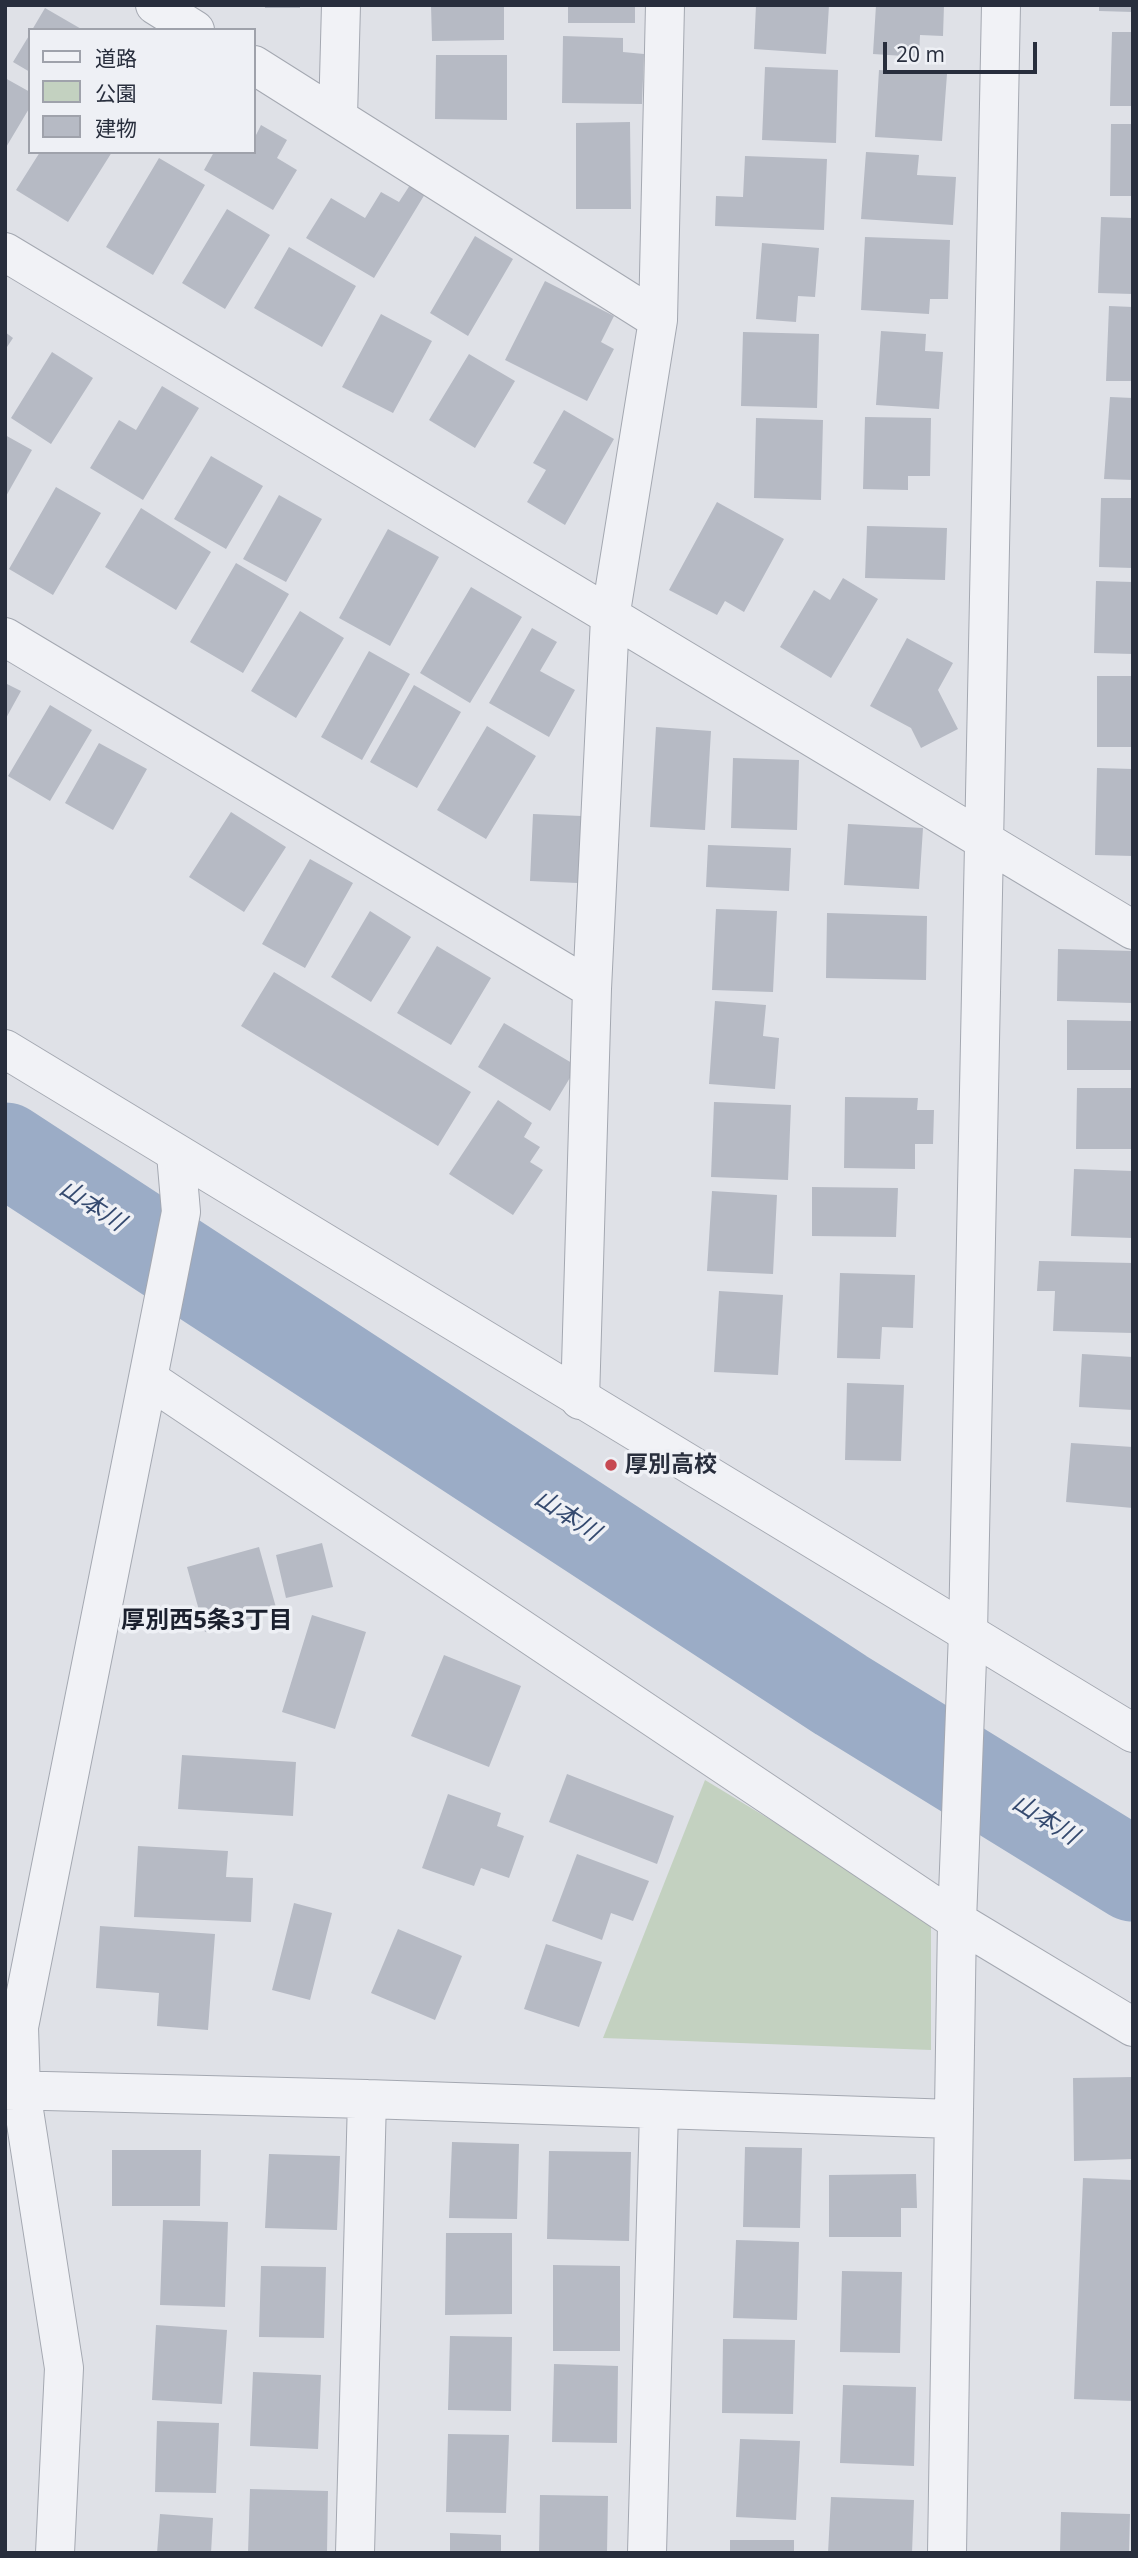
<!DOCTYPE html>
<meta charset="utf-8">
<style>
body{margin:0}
#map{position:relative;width:1138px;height:2558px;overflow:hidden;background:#dfe1e7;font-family:"Open Sans","Noto Sans JP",sans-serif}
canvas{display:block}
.frame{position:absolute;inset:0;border:7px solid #282e3d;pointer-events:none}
.legend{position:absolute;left:28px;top:28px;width:228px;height:126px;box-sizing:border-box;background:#eef0f5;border:2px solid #9fa2ab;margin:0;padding:9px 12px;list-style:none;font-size:21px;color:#282e3d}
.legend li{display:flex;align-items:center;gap:14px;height:35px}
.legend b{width:35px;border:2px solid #9fa2ab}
.scale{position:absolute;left:883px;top:42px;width:154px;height:32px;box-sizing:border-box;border:4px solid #282e3d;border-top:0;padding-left:9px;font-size:21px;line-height:24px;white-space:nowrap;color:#282e3d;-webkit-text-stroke:5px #eef0f5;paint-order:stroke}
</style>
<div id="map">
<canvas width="1138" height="2558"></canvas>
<div class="frame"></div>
<ul class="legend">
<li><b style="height:9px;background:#f1f2f6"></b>道路</li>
<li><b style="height:19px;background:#c3d1c0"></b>公園</li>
<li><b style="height:19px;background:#b6bac4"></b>建物</li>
</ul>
<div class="scale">20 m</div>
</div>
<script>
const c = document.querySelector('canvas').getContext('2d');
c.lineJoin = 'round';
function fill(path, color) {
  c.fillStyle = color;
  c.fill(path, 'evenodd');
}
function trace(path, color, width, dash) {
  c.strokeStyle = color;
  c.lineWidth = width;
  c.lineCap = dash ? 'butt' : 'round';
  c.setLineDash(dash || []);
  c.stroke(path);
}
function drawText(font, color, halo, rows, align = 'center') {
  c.font = font + ' "Open Sans","Noto Sans JP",sans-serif';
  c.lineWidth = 7;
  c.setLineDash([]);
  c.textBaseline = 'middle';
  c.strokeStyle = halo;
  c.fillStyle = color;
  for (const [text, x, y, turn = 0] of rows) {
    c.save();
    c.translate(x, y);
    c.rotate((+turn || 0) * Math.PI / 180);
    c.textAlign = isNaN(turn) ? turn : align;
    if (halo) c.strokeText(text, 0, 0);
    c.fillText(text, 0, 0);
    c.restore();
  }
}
fill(new Path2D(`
 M705,1780L931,1917V2050L603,2038Z`), '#c3d1c0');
trace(new Path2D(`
 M5,1149L841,1695L1133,1875`), '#9bacc6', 93);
fill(new Path2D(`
 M265,5H300V8H265Z
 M431,5H504V40L432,41Z
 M568,5H635V23H568Z
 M756,5H829L826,54L754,49Z
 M876,5H944L943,36L920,35L919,57L873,54Z
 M1099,5H1133V12L1099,11Z
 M45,8L83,30H32Z
 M1112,32H1133V106H1110Z
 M30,34V72L13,62Z
 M563,36L623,38V52L644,54L642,104L562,103Z
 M436,55H507V120L435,119Z
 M765,67L838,70L836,143L762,140Z
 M879,70L947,74L942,141L875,137Z
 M5,78L30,92V107L5,149Z
 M630,122L631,209H576V123Z
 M1111,124H1133V196H1110Z
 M261,125L287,140L277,158L297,170L273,210L204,170L214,152H254V139Z
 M40,152H112L68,222L16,190Z
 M866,152L919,155L917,175L956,177L953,225L861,219Z
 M745,156L827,159L824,230L715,226L716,196L743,197Z
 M159,158L205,185L153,275L106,247Z
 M410,185L425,194L374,278L306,238L331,198L365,218L381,192L399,202Z
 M227,209L270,235L225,309L182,283Z
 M1101,217L1133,218V294L1098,293Z
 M475,236L513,259L468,336L430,313Z
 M865,237L950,240L948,299H930L929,314L861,310Z
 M762,243L819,248L815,297L798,296L796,322L756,319Z
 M289,247L356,286L322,347L254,308Z
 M545,281L614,316L601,342L614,349L587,401L505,360Z
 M1109,306L1133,307V381H1106Z
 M381,314L432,341L393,413L342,387Z
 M881,331L926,334L925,351L943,352L939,409L876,405Z
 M5,332L13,338L5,350Z
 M743,332L819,334L817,408L741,406Z
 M52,352L93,378L51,444L11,418Z
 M469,354L515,381L475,448L429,420Z
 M162,386L199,408L143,500L90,468L119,420L136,430Z
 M1110,397L1133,398V480L1104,479Z
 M564,410L614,439L565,525L527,502L546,470L533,463Z
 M865,417L931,418L930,476H908V490L863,489Z
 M756,418L823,420L821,500L754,498Z
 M5,435L32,450L5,498Z
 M211,456L263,486L226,549L174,519Z
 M56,487L101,513L53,595L9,569Z
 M279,495L322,519L286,582L243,559Z
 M1101,498H1133V568L1099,567Z
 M717,502L784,539L744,612L725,601L717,615L669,590Z
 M141,508L211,552L176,610L105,567Z
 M867,526L947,528L945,580L865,578Z
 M388,529L439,557L390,646L339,618Z
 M236,563L289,594L243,673L190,642Z
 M843,578L878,599L831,678L780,647L814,590L830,600Z
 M1096,581L1133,582V654L1094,653Z
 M471,587L522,617L470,703L420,673Z
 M300,611L344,638L296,718L251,691Z
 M532,628L557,642L540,671L575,690L549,737L489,703Z
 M907,638L953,663L938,690L958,729L921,748L911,728L870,706Z
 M369,651L410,674L362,760L321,737Z
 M1097,676H1133V747H1097Z
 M5,683L21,691L5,720Z
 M414,685L461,712L417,788L370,762Z
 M50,705L92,730L50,801L8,776Z
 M487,726L536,756L486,839L437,810Z
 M656,727L711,731L705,830L650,827Z
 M99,743L147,769L113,830L65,803Z
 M733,758L799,760L797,830L731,828Z
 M1097,768L1133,769V856L1095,855Z
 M231,812L286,847L244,912L189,877Z
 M533,814L582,816L578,883L530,881Z
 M848,824L923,828L919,889L844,885Z
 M708,845L791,848L789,891L706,887Z
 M310,859L353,883L305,968L262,944Z
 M716,909L777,911L773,992L712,990Z
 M370,911L411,937L371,1002L331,977Z
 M827,913L927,916L926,980L826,978Z
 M437,946L491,978L451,1045L397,1013Z
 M1058,949L1133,951V1003L1057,1001Z
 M274,972L471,1092L438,1146L241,1026Z
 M715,1001L766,1005L763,1036L779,1038L775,1089L709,1084Z
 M1067,1020L1133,1021V1070H1067Z
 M504,1023L577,1066L550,1111L478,1067Z
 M1077,1088H1133V1149H1076Z
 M845,1097L918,1098L917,1110H934L933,1144H915V1169L844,1168Z
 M498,1100L532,1123L524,1137L540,1147L530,1162L543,1170L513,1215L449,1174Z
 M714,1102L791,1105L788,1180L711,1177Z
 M1074,1169L1133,1171V1238L1071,1236Z
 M812,1187L898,1188L896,1237L812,1236Z
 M712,1191L777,1195L773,1274L707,1271Z
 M1039,1261L1133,1263V1333L1053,1331L1055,1291H1037Z
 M840,1273L915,1275L913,1328L882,1327L880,1359L837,1358Z
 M719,1291L783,1295L778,1375L714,1372Z
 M1082,1354L1133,1357V1410L1079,1407Z
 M847,1383L904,1385L901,1461L845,1460Z
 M1071,1443L1133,1447V1508L1066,1502Z
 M322,1543L333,1587L286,1598L276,1555Z
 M259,1547L277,1611L205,1632L187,1567Z
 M312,1615L366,1632L335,1729L282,1712Z
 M444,1655L521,1686L489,1767L411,1736Z
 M182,1755L296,1762L293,1816L178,1809Z
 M567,1774L674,1816L657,1864L549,1822Z
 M448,1794L501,1813L497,1826L524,1836L509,1878L481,1868L474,1886L422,1868Z
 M138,1846L228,1851L226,1877L253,1878L251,1922L134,1917Z
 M577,1854L649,1881L633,1921L611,1913L602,1940L552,1921Z
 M294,1903L332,1913L310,2000L272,1990Z
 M100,1926L215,1934L208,2030L157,2026L159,1993L96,1988Z
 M398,1929L462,1956L435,2020L371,1993Z
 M546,1944L602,1962L579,2027L524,2009Z
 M1133,2077V2159L1074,2161L1073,2078Z
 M452,2142L519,2144L517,2219L449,2218Z
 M745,2147L802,2148L800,2228L743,2227Z
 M112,2150H201L200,2206H112Z
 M549,2151L631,2152L629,2241L547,2239Z
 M269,2154L340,2156L337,2230L265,2228Z
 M916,2174L917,2208H901V2237H829V2175Z
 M1083,2178L1133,2180V2401L1074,2399Z
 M163,2220L228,2222L225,2307L160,2305Z
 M446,2233H512V2314L445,2315Z
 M736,2240L799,2242L797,2320L733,2318Z
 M553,2265L620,2266V2351H553Z
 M261,2266L326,2267L324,2338L259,2337Z
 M842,2271L902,2272L900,2353L840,2352Z
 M156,2325L227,2330L222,2404L152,2400Z
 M450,2336L512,2337L511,2411L448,2410Z
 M723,2339L795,2340L793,2414L722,2413Z
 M554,2364L618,2366L617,2443L552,2442Z
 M253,2372L321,2375L318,2449L250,2446Z
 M843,2385L916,2387L914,2466L840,2463Z
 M157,2421L219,2423L216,2493L155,2492Z
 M448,2434L509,2435L506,2513L446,2512Z
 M740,2439L800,2441L796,2520L736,2517Z
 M250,2489L328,2491L327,2553H248Z
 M540,2495L608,2496L607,2553H539Z
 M831,2497L914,2500L912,2553H828Z
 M1061,2512L1130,2514L1129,2553H1060Z
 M160,2514L213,2518L211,2553H157Z
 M450,2533L501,2535V2553H450Z
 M730,2540H794V2553H730Z`), '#b6bac4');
const minor = new Path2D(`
 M155,5L195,30
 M254,65L658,320
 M338,117L341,5
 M5,252L1133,930
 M5,637L592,989
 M150,1380L957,1921L1133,2027
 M580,1400L592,989L610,618L658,320L665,5
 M5,2090L367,2099L953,2119
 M55,2553L64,2368L21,2091L19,2027L181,1212L176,1154
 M355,2553L367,2099
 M647,2553L659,2110
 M947,2553L957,1921L968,1633L1001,5`);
const tertiary = new Path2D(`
 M5,1049L1133,1733`);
trace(minor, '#a4a8b1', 40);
trace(tertiary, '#a4a8b1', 40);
trace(minor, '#f1f2f6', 38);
trace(tertiary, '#f1f2f6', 38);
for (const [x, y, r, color] of [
 [611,1465,7,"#c74952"]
]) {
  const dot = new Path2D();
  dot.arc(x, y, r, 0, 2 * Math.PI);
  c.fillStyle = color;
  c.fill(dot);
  trace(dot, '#eef0f5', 2.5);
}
drawText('bold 23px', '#282e3d', '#eef0f5', [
 ["厚別高校",625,1465]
], 'left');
drawText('italic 24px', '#354a6f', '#eef0f5', [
 ["山本川",92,1206,33],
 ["山本川",567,1516,33],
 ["山本川",1045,1820,32]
]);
drawText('bold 24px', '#1b202e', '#eef0f5', [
 ["厚別西5条3丁目",207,1621]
]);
</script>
